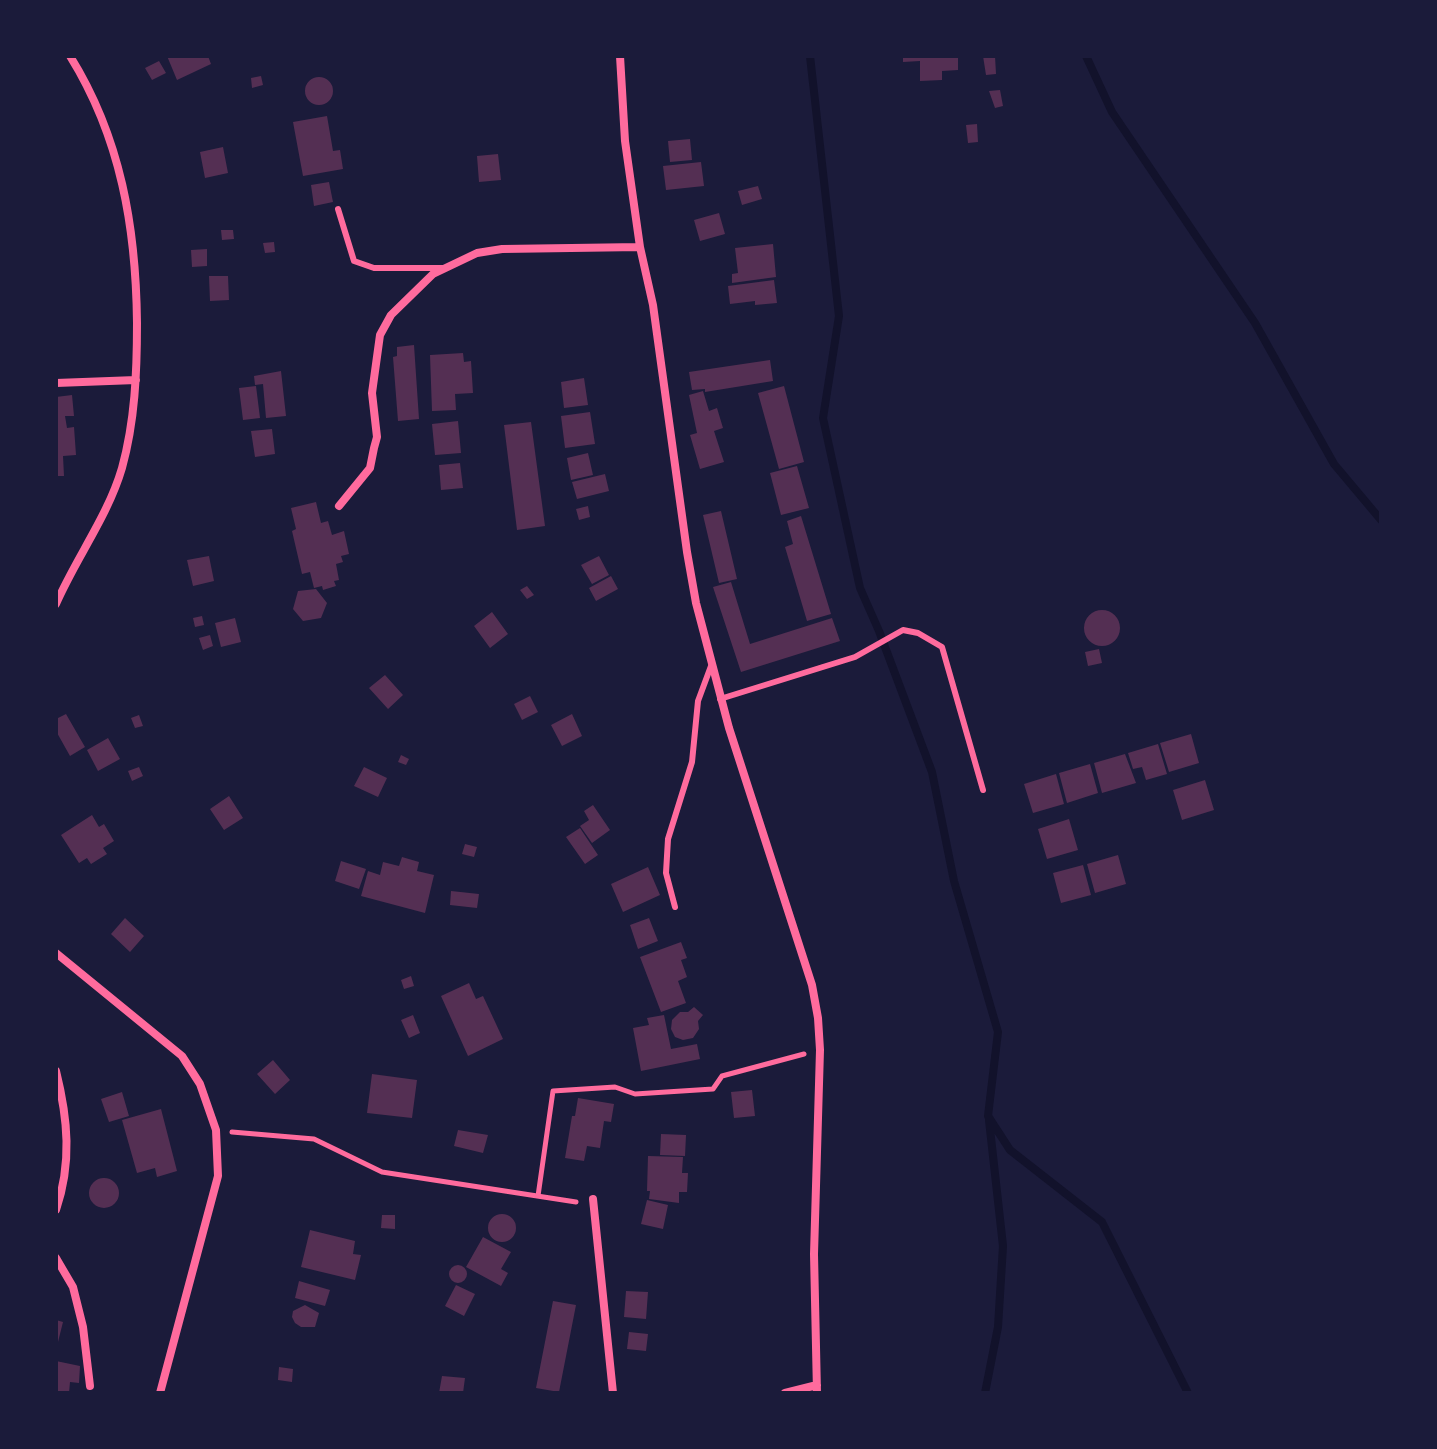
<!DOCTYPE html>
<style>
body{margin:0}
#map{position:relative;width:1437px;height:1449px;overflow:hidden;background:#1b1b3a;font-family:"PT Sans",sans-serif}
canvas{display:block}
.frame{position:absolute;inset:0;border:58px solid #1b1b3a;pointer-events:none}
</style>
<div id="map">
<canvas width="1437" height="1449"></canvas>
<div class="frame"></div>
</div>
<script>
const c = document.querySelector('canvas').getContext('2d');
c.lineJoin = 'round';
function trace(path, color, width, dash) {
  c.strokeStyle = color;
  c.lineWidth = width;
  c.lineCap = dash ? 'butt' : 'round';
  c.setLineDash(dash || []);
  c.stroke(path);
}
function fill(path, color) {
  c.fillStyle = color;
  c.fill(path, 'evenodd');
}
trace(new Path2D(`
 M810,56L839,316L823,418L860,588L879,631L932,772L954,881L998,1032L988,1116L1010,1150L1102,1222L1188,1393
 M1086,56L1112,112L1255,323L1334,464L1381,520
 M985,1393L998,1327L1003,1246L989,1120`), '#12122b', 8);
fill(new Path2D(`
 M167,56H208L211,64L177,80Z
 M903,56H958V70L942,71V80L920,81V61L903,62Z
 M983,56H995L996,74L986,75Z
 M159,61L166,73L152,80L145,68Z
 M261,76L263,85L252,88L251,78Z
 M305 91a14 14 0 1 1 28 0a14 14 0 1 1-28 0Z
 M1000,90L1003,106L995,108L989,91Z
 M327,116L333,151L340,150L343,169L303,176L293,122Z
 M977,124L978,142L968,143L966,125Z
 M690,139L692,160L670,162L668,141Z
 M223,147L228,173L205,178L200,152Z
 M498,154L501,180L479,182L477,156Z
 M701,162L704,186L666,190L663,166Z
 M329,182L333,202L314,206L311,185Z
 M758,186L762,199L742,205L738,191Z
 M719,213L725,234L700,241L694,220Z
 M221,230H233L234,239L222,240Z
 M274,242L275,252L265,253L263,243Z
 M773,244L776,277L732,283V274L738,273L735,248Z
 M207,249V266L192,267L191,250Z
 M209,276H228L229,300L210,301Z
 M774,280L777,303L755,305V301L730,304L728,286Z
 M414,345L419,419L398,421L393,357L397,356V347Z
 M463,353L464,362L471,361L473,393L455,394L456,410L432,411L430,355Z
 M770,360L773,381L705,392V389L692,390L689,372Z
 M281,371L286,416L266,418L263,384L255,385L254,376Z
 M584,378L588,405L564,408L561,382Z
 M256,386L260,418L243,420L239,388Z
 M784,386L804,462L779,469L758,393Z
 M703,391L709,411L717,408L723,428L714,431L724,462L700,469L690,435L697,433L689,395Z
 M72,395L74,416H65L67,428L74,427L76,455L63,456L64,476H56V397Z
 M590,412L595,444L565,448L561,416Z
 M458,421L461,453L435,455L432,424Z
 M531,422L545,526L517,530L504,425Z
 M272,429L275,454L255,457L251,431Z
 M588,453L593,475L571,480L567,458Z
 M460,463L463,488L441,490L439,465Z
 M797,466L809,508L781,515L770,473Z
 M605,474L609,491L577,499L572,482Z
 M316,502L321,523L328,521L332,535L344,531L349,554L341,556L343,562L336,564L339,580L334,581L336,586L323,590L322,586L314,588L310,572L302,574L292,531L296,529L291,508Z
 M588,506L590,517L579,520L576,509Z
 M721,511L737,579L719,583L703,515Z
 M801,516L831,614L807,621L785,547L793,544L787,521Z
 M209,556L214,581L193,586L187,560Z
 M599,556L609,575L592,584L581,565Z
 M611,576L618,589L596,601L589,588Z
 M731,582L750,644L832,618L840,641L741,672L713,587Z
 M527,586L534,595L527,599L520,590Z
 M316,589L327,603L321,618L303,621L293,609L298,591Z
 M1084 628a18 18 0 1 1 36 0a18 18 0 1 1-36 0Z
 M492,612L508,634L490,648L474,626Z
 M202,616L204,625L195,627L193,618Z
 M235,618L241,642L221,647L215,623Z
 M210,635L213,646L203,650L199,638Z
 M1099,649L1102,663L1088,666L1085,652Z
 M385,675L403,695L388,709L369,688Z
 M530,696L538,712L522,720L514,704Z
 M66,714L85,747L70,756L56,731V719Z
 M572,714L582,736L562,746L551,725Z
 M139,715L143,726L135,728L131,718Z
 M1191,734L1199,763L1169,772L1160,743Z
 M108,738L120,759L98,771L87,750Z
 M1158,744L1167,774L1146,780L1142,767L1133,769L1128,753Z
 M1125,754L1136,783L1102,793L1094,763Z
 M401,755L409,759L406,765L398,762Z
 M1090,764L1098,793L1067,803L1059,773Z
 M139,767L143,776L132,781L128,771Z
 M364,767L387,778L378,797L354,786Z
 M1056,774L1064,804L1033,813L1024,784Z
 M1205,780L1214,810L1182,820L1173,790Z
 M229,796L243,818L224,830L210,809Z
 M593,805L610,830L592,843L580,826L589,820L584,811Z
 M92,815L99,827L104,824L114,841L103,848L107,854L91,864L87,858L79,863L61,835Z
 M1069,819L1078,850L1047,859L1038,829Z
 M580,828L598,855L585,864L566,837Z
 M465,844L477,847L474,857L462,854Z
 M1118,855L1126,884L1095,893L1087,864Z
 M402,857L419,862L417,871L434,875L425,913L361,896L368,871L380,875L383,862L399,866Z
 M341,861L366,869L359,889L335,881Z
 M1083,865L1091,895L1061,903L1053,873Z
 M648,867L660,895L623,912L611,884Z
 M451,891L479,894L477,908L450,905Z
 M125,918L144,936L130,952L111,934Z
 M649,918L658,941L638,949L630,925Z
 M681,942L687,958L681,960L687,977L678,981L686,1003L661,1012L640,957Z
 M411,976L414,986L404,989L401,980Z
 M469,983L476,999L483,996L503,1039L468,1056L441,996Z
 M694,1007L703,1015L698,1021L699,1029L693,1038L683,1040L675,1037L671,1029L672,1020L680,1012H688Z
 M413,1015L420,1033L409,1038L401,1020Z
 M664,1015L671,1049L697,1044L700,1059L641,1071L633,1028L649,1025L647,1018Z
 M273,1060L290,1080L275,1094L257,1074Z
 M372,1074L417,1080L412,1118L367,1113Z
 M752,1090L755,1116L734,1118L731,1092Z
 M122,1092L129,1116L109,1122L101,1099Z
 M578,1098L614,1104L611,1122L604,1121L600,1148L587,1146L584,1161L565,1158L572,1116H575Z
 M161,1109L177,1171L157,1177L155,1168L137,1173L122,1120Z
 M458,1130L488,1135L483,1153L454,1146Z
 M661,1134L686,1135L685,1156L660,1155Z
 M648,1156L683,1157L682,1173H688L687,1192H679V1203L649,1199L650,1191H647Z
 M89 1193a15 15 0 1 1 30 0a15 15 0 1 1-30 0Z
 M647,1200L668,1205L663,1229L641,1224Z
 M488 1228a14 14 0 1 1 28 0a14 14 0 1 1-28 0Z
 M382,1215H395V1229L381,1228Z
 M310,1230L355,1241L353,1254L361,1255L355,1280L301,1267Z
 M483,1237L511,1252L501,1269L508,1273L501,1286L466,1267Z
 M449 1274a9 9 0 1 1 18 0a9 9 0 1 1-18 0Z
 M299,1281L330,1290L325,1306L295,1298Z
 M456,1285L475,1294L464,1316L445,1306Z
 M626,1291L648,1292L646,1319L624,1317Z
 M553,1301L576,1305L559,1392L536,1388Z
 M305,1305L319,1313L315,1327H301L295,1323L292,1317L293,1311Z
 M56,1320L63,1322L57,1346H56Z
 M629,1332L648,1334L646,1351L627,1349Z
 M56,1361L80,1366L79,1383L70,1382L69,1393H56Z
 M279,1367L293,1369L292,1382L278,1380Z
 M442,1376L465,1378L463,1393H439Z`), '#542f53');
trace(new Path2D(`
 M232,1132L314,1139L382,1172L576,1202
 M538,1196L553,1091L615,1087L635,1094L713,1089L722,1076L804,1054`), '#ff6b9d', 5);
trace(new Path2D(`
 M338,209L354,261L374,268H444
 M720,699L855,657L903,630L918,633L942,647L983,790
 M675,907L666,873L668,839L692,762L698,701L711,666`), '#ff6b9d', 6);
trace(new Path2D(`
 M620,56L625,141L640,247L653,305L687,552L696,603L729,728L812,985L818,1018L820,1050L814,1254L817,1393
 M56,383L136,380
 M339,506L370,468L374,448L377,437L372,393L380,335L391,315L433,274L477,253L502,249L640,247
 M56,604C76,558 108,516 122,468C135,421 137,372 137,323C136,228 121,138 70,56
 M56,953L182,1056L200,1084L216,1130L218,1176L160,1393
 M56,1071C68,1119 72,1163 56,1210
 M593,1199L613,1393
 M56,1258L73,1287L83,1327L90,1386
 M785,1393L817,1385`), '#ff6b9d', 8);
</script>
